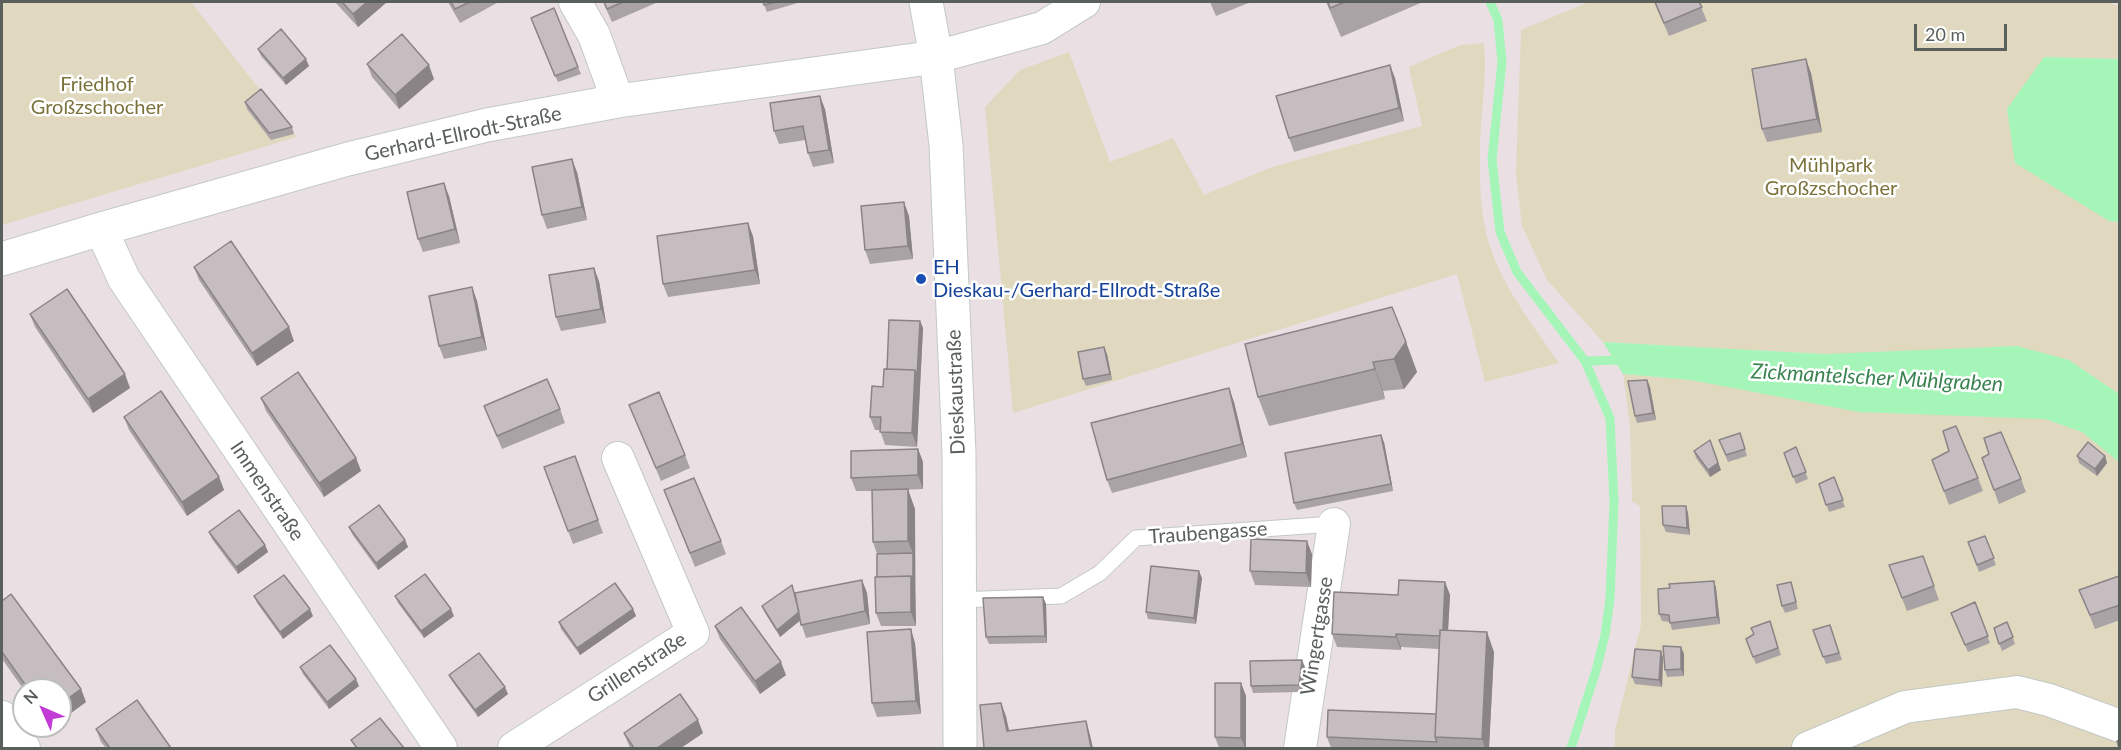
<!DOCTYPE html>
<meta charset="utf-8">
<style>
body{margin:0}
#map{position:relative;width:2121px;height:750px;overflow:hidden;background:#eae0e4;font-family:Lato,sans-serif}
canvas{display:block}
.frame{position:absolute;inset:0;border:3px solid #59605b;pointer-events:none}
.north{position:absolute;left:12px;top:678px;width:60px;height:60px;box-sizing:border-box;background:#fff;border:2px solid #bdbfbd;border-radius:50%;rotate:315deg;font-size:16px;font-weight:700;line-height:24px;text-align:center;color:#59605b}
.north::after{content:'';display:block;margin:auto;width:21px;height:27px;background:#c23bd5;clip-path:polygon(50% 0,100% 100%,50% 72%,0 100%)}
.scale{position:absolute;left:1914px;top:24px;width:93px;height:27px;box-sizing:border-box;border:3px solid #59605b;border-top:0;padding-left:8px;font-size:18px;line-height:21px;white-space:nowrap;color:#59605b;-webkit-text-stroke:4px #fff;paint-order:stroke}
</style>
<div id="map">
<canvas width="2121" height="750"></canvas>
<div class="frame"></div>
<div class="north">N</div>
<div class="scale">20 m</div>
</div>
<script>
const c = document.querySelector('canvas').getContext('2d');
c.lineJoin = 'round';
function fill(path, color) {
  c.fillStyle = color;
  c.fill(path, 'evenodd');
}
function trace(path, color, width, dash) {
  c.strokeStyle = color;
  c.lineWidth = width;
  c.lineCap = dash ? 'butt' : 'round';
  c.setLineDash(dash || []);
  c.stroke(path);
}
function drawText(font, color, halo, rows, align = 'center') {
  c.font = font + ' Lato,sans-serif';
  c.lineWidth = 5;
  c.setLineDash([]);
  c.textBaseline = 'middle';
  c.strokeStyle = halo;
  c.fillStyle = color;
  for (const [text, x, y, turn = 0] of rows) {
    c.save();
    c.translate(x, y);
    c.rotate((+turn || 0) * Math.PI / 180);
    c.textAlign = isNaN(turn) ? turn : align;
    if (halo) c.strokeText(text, 0, 0);
    c.fillText(text, 0, 0);
    c.restore();
  }
}
fill(new Path2D(`
 M2,2H191L297,137L2,225Z
 M1589,2H2108L2119,6V59L2044,57L2109,221L2119,222V394L2069,360L1825,354L1603,342L1547,280L1522,226L1516,173L1521,30Z
 M1484,43C1488,81 1479,119 1480,157C1480,177 1480,198 1483,217C1491,273 1528,318 1559,363L1485,382L1457,274L1013,413L985,107L1020,70L1069,52L1110,162L1173,138L1204,195L1272,167L1422,126L1409,67L1460,45Z
 M1623,374L1691,380L1970,415L2045,419L2082,432L2116,457L2119,462V748H1615V731L1641,624L1640,506L1632,501L1630,426Z`), '#e0d9bf');
fill(new Path2D(`
 M2044,57L2119,59V222L2109,221L2015,163L2007,109Z
 M1603,342L1825,354L2017,346L2069,360L2119,394V462L2082,432L2045,419L1859,412L1691,380L1623,374Z`), '#a5f5b8');
trace(new Path2D(`
 M1490,2L1498,20L1502,62L1492,159L1500,232L1517,272L1585,361L1610,418L1614,502L1610,599L1605,635L1596,671L1571,748
 M1585,361L1623,360`), '#a5f5b8', 9);
const service = new Path2D(`
 M958,600L1061,596L1100,573L1136,538L1334,524`);
const minor = new Path2D(`
 M575,2L594,35L618,101
 M936,57L1042,28L1084,2
 M101,229L124,279L441,748
 M2,717L24,748
 M514,748L693,633L618,458
 M1300,748L1334,524
 M1808,748L1905,707L2017,692L2049,700L2120,726`);
const secondary = new Path2D(`
 M926,2L936,57L946,145L959,453L960,748
 M2,259L101,229L348,159L487,125L618,101L936,57`);
trace(service, '#c2c8c4', 17);
trace(minor, '#c2c8c4', 34);
trace(secondary, '#c2c9c5', 35);
trace(service, '#fff', 15);
trace(minor, '#fff', 32);
trace(secondary, '#fff', 33);
fill(new Path2D(`
 M335,2H387L358,27Z
 M448,2H496L497,3L460,23Z
 M603,2H655L656,3L612,22Z
 M763,2H801L767,12Z
 M1210,2H1251L1216,16Z
 M1326,2H1423L1341,37Z
 M1654,2H1699L1707,21L1669,36Z
 M533,25L578,67L581,74L558,82Z
 M258,49L309,66L286,85L261,56Z
 M367,64L434,79L399,109L372,77Z
 M1811,73L1822,132L1767,142L1762,129Z
 M1395,78L1404,121L1294,152L1289,138Z
 M245,102L292,127L294,134L271,140L247,109Z
 M825,109L834,163L813,167L808,153L806,140L779,144L774,131Z
 M577,172L587,220L547,229L542,215Z
 M449,196L460,243L423,252L418,239Z
 M909,216L913,259L870,264L865,250Z
 M753,236L760,284L668,297L663,284Z
 M194,267L294,341L257,366L199,280Z
 M599,281L606,323L561,331L556,317Z
 M472,287L477,301L487,350L444,359L439,346Z
 M30,314L130,388L93,413L35,327Z
 M920,321L923,328L917,447L885,445L880,430H875L870,417L883,387L887,369Z
 M1406,342L1417,372L1404,389L1383,391L1385,399L1269,426L1258,397Z
 M1107,354L1112,380L1086,386L1083,379Z
 M1647,380L1650,387L1656,420L1637,423L1635,416Z
 M261,398L356,458L361,471L324,497L266,411Z
 M1234,402L1247,457L1112,493L1107,480Z
 M629,405L685,455L690,468L661,481Z
 M484,406L560,409L565,423L502,449Z
 M124,417L219,477L224,490L187,516L129,430Z
 M1740,433L1747,456L1728,462L1719,440Z
 M1384,442L1393,491L1297,510L1294,503Z
 M1796,447L1808,479L1796,484L1784,453Z
 M918,449L923,462V489L899,490L915,509L916,626H881L876,613L877,554L873,542L872,491H856L851,478Z
 M1694,451L1721,470L1710,477L1696,458Z
 M575,456L603,533L573,544L544,467Z
 M2077,456H2105L2107,463L2097,476L2079,463Z
 M1982,458L2021,479L2026,492L1999,504Z
 M1932,460L1978,478L1983,491L1949,505Z
 M1834,477L1845,507L1829,512L1819,484Z
 M664,490L721,541L726,554L695,567Z
 M1686,506L1688,513L1690,535L1666,532L1663,525Z
 M349,527L405,540L408,547L378,570L352,534Z
 M209,532L265,545L268,552L238,574L212,539Z
 M1985,536L1996,565L1979,572L1968,542Z
 M1312,554L1311,587L1255,585L1250,571Z
 M1923,556L1939,600L1907,611L1889,565Z
 M2119,576L2120,620L2095,629L2079,590Z
 M1202,578L1196,624L1148,619L1146,612Z
 M862,580L867,593L870,624L806,638L800,620L780,637L765,613L762,606L795,593Z
 M1714,581L1716,588L1720,624L1672,630L1670,622L1662,621L1659,614Z
 M1445,582L1450,595L1448,631L1494,652L1489,748H1331L1327,737L1436,714L1439,649L1401,647V650L1337,647L1332,634L1398,595Z
 M1793,589L1798,609L1785,613L1782,606Z
 M254,596L313,616L283,639L257,603Z
 M395,596L454,616L424,638L398,603Z
 M1043,597L1046,604L1047,643L989,644L986,637Z
 M2,601L81,689L86,702L60,721V690H24L2,659Z
 M1975,602L1990,643L1968,652L1951,613Z
 M633,609L636,616L580,655L561,629L559,622Z
 M1770,621L1781,655L1756,664L1746,639L1754,635L1751,628Z
 M2007,622L2015,644L2002,651L1994,628Z
 M1830,625L1842,660L1826,664L1813,630Z
 M715,626L786,675L760,694L720,639Z
 M915,643L921,714L877,717L872,703Z
 M1681,647L1684,654V676L1667,677L1665,670Z
 M1661,651L1663,658L1662,687L1635,684L1632,677Z
 M300,667L359,686L329,709L303,674Z
 M1305,667L1302,692L1253,693L1251,686Z
 M449,675L508,694L478,717L452,681Z
 M1241,683L1246,696V748H1219L1215,737Z
 M96,729L171,748H106L101,742Z
 M624,733H703L681,748H630Z`), '#aaa3a6');
fill(new Path2D(`
 M367,2H387L358,27L353,14Z
 M306,59L309,66L286,85L283,78Z
 M1806,59L1811,73L1822,132L1817,119Z
 M429,65L434,79L399,109L395,95Z
 M1390,65L1395,78L1404,121L1399,108Z
 M820,96L825,109L834,163L829,150Z
 M572,159L577,172L587,220L582,207Z
 M444,183L449,196L460,243L455,229Z
 M904,202L909,216L913,259L908,246Z
 M748,223L753,236L760,284L755,270Z
 M594,268L599,281L606,323L601,309Z
 M472,287L477,301L487,350L482,337Z
 M920,321L923,328L917,447L912,433L915,370Z
 M289,327L294,341L257,366L252,353Z
 M1406,342L1417,372L1404,389L1394,359Z
 M1104,347L1107,354L1112,380L1110,374Z
 M1373,362L1383,391L1385,399L1375,369Z
 M125,374L130,388L93,413L88,399Z
 M1647,380L1650,387L1656,420L1653,413Z
 M1229,388L1234,402L1247,457L1242,444Z
 M1381,435L1384,442L1393,491L1391,484Z
 M1713,447L1721,470L1710,477L1708,470Z
 M918,449L923,462V489L918,475Z
 M2105,456L2107,463L2097,476L2095,469Z
 M356,458L361,471L324,497L319,483Z
 M219,477L224,490L187,516L182,502Z
 M908,489L915,509V590L913,583V553L908,541Z
 M1686,506L1688,513L1690,535L1687,528Z
 M405,540L408,547L378,570L376,563Z
 M1307,541L1312,554L1311,587L1306,573Z
 M265,545L268,552L238,574L236,567Z
 M1199,571L1202,578L1196,624L1194,618Z
 M911,576L915,590L916,626L911,612Z
 M862,580L867,593L870,624L865,611Z
 M1714,581L1716,588L1720,624L1717,617Z
 M1445,582L1450,595L1447,649L1442,636Z
 M792,585L802,619L780,637L777,630Z
 M1043,597L1046,604L1047,643L1045,636Z
 M310,609L313,616L283,639L280,632Z
 M451,609L454,616L424,638L421,631Z
 M633,609L636,616L580,655L577,648Z
 M911,629L915,643L921,714L916,701Z
 M1487,632L1494,652L1489,748H1485L1482,739Z
 M1396,634L1401,647V650L1396,637Z
 M1681,647L1684,654V676L1681,669Z
 M1661,651L1663,658L1662,687L1659,680Z
 M1302,660L1305,667L1302,692L1299,685Z
 M781,662L786,675L760,694L755,681Z
 M356,679L359,686L329,709L327,702Z
 M1241,683L1246,696V748H1245L1241,738Z
 M505,687L508,694L478,717L475,710Z
 M81,689L86,702L60,721V704Z
 M1001,703L1006,716L1012,744L1007,731Z
 M698,720L703,733L681,748H657Z
 M1086,721L1090,735L1093,748H1091Z`), '#8b8487');
const building = new Path2D(`
 M342,2H367L353,14Z
 M451,2H470L455,9Z
 M604,2H623L607,9Z
 M763,2H776L764,5Z
 M1328,2H1345L1330,8Z
 M1655,2H1699L1702,7L1664,23Z
 M554,8L578,67L555,76L531,18Z
 M281,29L306,59L283,78L258,49Z
 M402,34L429,65L395,95L367,64Z
 M1806,59L1817,119L1762,129L1752,69Z
 M1390,65L1399,108L1289,138L1276,96Z
 M261,89L292,127L269,133L245,102Z
 M820,96L829,150L808,153L803,126L774,131L770,103Z
 M572,159L582,207L542,215L532,167Z
 M444,183L455,229L418,239L407,192Z
 M904,202L908,246L865,250L861,206Z
 M748,223L755,270L663,284L657,236Z
 M231,241L289,327L252,353L194,267Z
 M594,268L601,309L556,317L549,275Z
 M472,287L482,337L439,346L429,296Z
 M67,289L125,374L88,399L30,314Z
 M1392,307L1406,342L1394,359L1373,362L1375,369L1258,397L1245,344Z
 M889,320L920,321L917,377L915,370L887,369Z
 M1104,347L1110,374L1083,379L1078,352Z
 M884,369L915,370L912,433L880,432L881,417H870L872,386L883,387Z
 M298,372L356,458L319,483L261,398Z
 M547,379L560,409L497,436L484,406Z
 M1647,380L1653,413L1635,416L1628,381Z
 M1229,388L1242,444L1107,480L1091,423Z
 M161,391L219,477L182,502L124,417Z
 M659,392L685,455L656,468L629,405Z
 M1956,426L1978,478L1944,491L1932,460L1949,451L1943,431Z
 M2001,432L2021,479L1994,490L1982,458L1989,454L1984,438Z
 M1740,433L1745,449L1726,455L1719,440Z
 M1381,435L1391,484L1294,503L1285,453Z
 M1710,440L1718,463L1708,470L1694,451Z
 M2088,442L2105,456L2095,469L2077,456Z
 M1796,447L1806,472L1793,477L1784,453Z
 M918,449V475L851,478V451Z
 M575,456L598,520L568,531L544,467Z
 M1834,477L1843,500L1826,505L1819,484Z
 M694,478L721,541L690,553L664,490Z
 M908,489V541L873,542L872,490Z
 M379,505L405,540L376,563L349,527Z
 M1662,506H1686L1687,528L1663,525Z
 M239,510L265,545L236,567L209,532Z
 M1985,536L1994,558L1977,565L1968,542Z
 M1251,539L1307,541L1306,573L1250,571Z
 M913,553V583L911,576L877,577V554Z
 M1923,556L1934,586L1902,598L1889,565Z
 M1151,566L1199,571L1194,618L1146,612Z
 M425,574L451,609L421,631L395,596Z
 M284,575L310,609L280,632L254,596Z
 M911,576V612L876,613L875,577Z
 M2119,576L2120,605L2090,615L2079,590Z
 M862,580L865,611L801,625L795,593Z
 M1399,580L1445,582L1443,630H1440V636L1396,634V637L1332,634L1334,592L1398,595Z
 M1714,581L1717,617L1670,623L1669,615L1659,614L1658,589L1670,588L1669,584Z
 M1791,582L1796,602L1782,606L1777,585Z
 M615,583L633,609L577,648L559,622Z
 M792,585L799,612L777,630L762,606Z
 M11,594L81,689L60,704V690H29L2,652V601Z
 M1043,597L1045,636L986,637L983,598Z
 M1975,602L1988,636L1965,645L1951,613Z
 M741,607L781,662L755,681L715,626Z
 M1770,621L1778,648L1753,657L1746,639L1754,634L1751,628Z
 M2007,622L2013,637L1999,644L1994,628Z
 M1830,625L1839,653L1823,657L1813,630Z
 M911,629L916,701L872,703L867,632Z
 M1440,630L1487,632L1482,739L1435,737Z
 M330,645L356,679L327,702L300,667Z
 M1663,646L1681,647V669L1665,670Z
 M1635,649L1661,651L1659,680L1632,677Z
 M479,653L505,687L475,710L449,675Z
 M1302,660L1299,685L1251,686L1250,661Z
 M1215,683H1241V738L1215,737Z
 M680,694L698,720L657,748H634L624,733Z
 M137,700L171,748H110L96,729Z
 M1001,703L1007,731L1086,721L1091,748H984L980,705Z
 M1328,710L1436,714L1435,737L1437,742L1327,737Z
 M380,718L404,748H357L351,740Z
 M2120,740V748H2119L2117,741Z`);
fill(building, '#c6bdc1');
trace(building, '#8b8487', 1.5);
for (const [x, y, r, color] of [
 [921,279,6,"#1a4fb4"]
]) {
  const dot = new Path2D();
  dot.arc(x, y, r, 0, 2 * Math.PI);
  c.fillStyle = color;
  c.fill(dot);
  trace(dot, '#fff', 2);
}
drawText('20px', '#7c723c', '#fff', [
 ["Friedhof",97,85],
 ["Großzschocher",97,108],
 ["Mühlpark",1831,166],
 ["Großzschocher",1831,189]
]);
drawText('20px', '#59605b', '#fff', [
 ["Gerhard-Ellrodt-Straße",463,134,-12],
 ["Dieskaustraße",956,392,-92],
 ["Immenstraße",267,491,56],
 ["Traubengasse",1208,533,-4],
 ["Wingertgasse",1317,636,-81],
 ["Grillenstraße",637,668,-33]
]);
drawText('20px', '#164399', '#fff', [
 ["EH",933,268],
 ["Dieskau-/Gerhard-Ellrodt-Straße",933,291]
], 'left');
drawText('italic 21px', '#3a8351', '#fff', [
 ["Zickmantelscher Mühlgraben",1877,378,3]
]);
</script>
